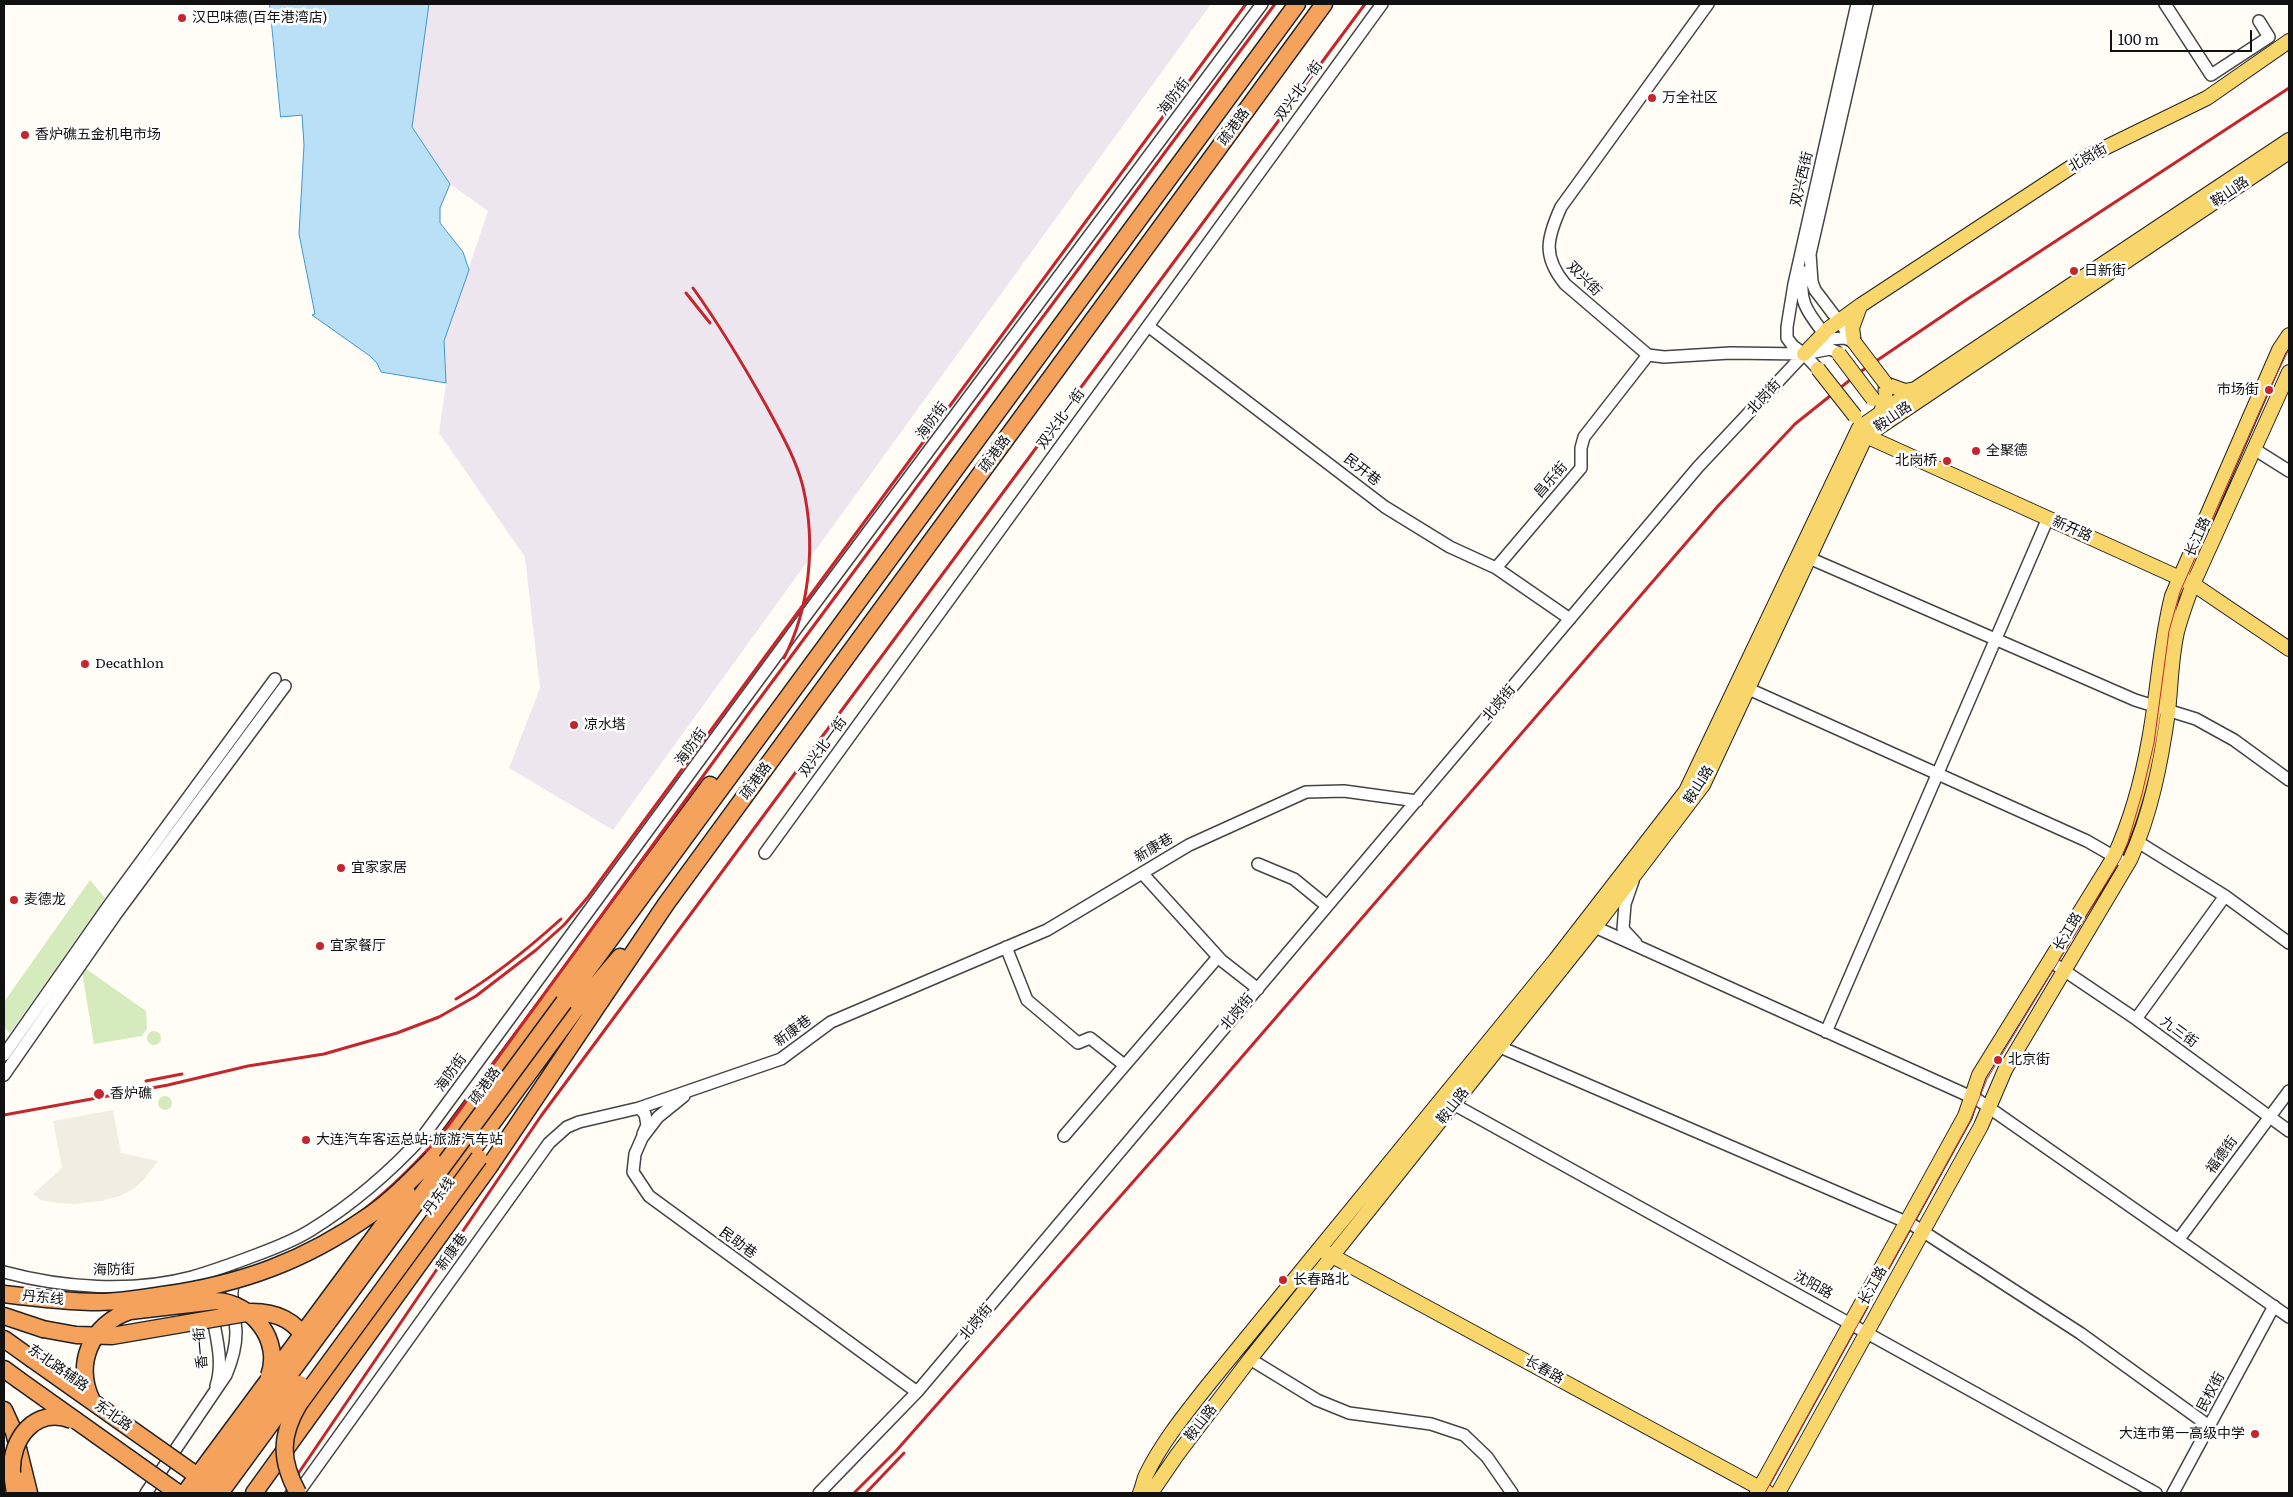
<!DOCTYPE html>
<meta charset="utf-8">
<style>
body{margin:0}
#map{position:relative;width:2293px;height:1497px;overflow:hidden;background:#fffdf5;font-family:Literata,serif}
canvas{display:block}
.frame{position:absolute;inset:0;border:5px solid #111;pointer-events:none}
.scale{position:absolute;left:2110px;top:30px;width:142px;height:22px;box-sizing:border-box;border:2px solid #111;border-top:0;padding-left:6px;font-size:15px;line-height:18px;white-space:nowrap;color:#111;-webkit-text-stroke:4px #fff;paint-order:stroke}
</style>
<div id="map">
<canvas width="2293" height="1497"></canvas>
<div class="frame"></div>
<div class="scale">100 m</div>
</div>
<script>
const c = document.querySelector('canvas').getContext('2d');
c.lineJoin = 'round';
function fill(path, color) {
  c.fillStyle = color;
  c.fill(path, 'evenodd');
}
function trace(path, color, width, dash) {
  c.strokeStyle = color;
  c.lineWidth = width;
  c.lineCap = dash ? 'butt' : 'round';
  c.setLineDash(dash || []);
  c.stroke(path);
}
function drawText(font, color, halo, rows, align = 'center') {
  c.font = font + ' Literata,"Noto Sans SC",serif';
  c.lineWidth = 5;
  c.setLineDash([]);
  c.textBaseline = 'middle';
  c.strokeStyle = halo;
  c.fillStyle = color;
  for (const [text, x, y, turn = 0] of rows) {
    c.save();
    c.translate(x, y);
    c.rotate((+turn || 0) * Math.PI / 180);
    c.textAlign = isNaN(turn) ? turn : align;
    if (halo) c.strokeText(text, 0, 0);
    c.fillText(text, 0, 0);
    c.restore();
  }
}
fill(new Path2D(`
 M429,4H1211L613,830L509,768L540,688L525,557L439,433L446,383L444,341L488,211L450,184L412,127Z`), '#eee6ef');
fill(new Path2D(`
 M90,880L105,898L10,1033L4,1028V1002Z
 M85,968L146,1011L147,1029L142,1036L94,1044L82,972Z
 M147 1038a7 7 0 1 1 14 0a7 7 0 1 1-14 0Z
 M158 1103a7 7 0 1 1 14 0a7 7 0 1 1-14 0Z`), '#d5ebbd');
fill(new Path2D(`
 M113,1110L121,1153L158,1161L146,1177L135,1188L120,1196L101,1201L75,1204L57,1203L40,1200L33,1194L62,1168L53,1121Z`), '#f1ede2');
const water = new Path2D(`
 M270,4H429L412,127L450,184L440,208V223L463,252L469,270L444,341L446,383L381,372L377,363L370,356L312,315L315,314L299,234L304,145L302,115L281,117Z`);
fill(water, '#b9e0f7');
trace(water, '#3f96cf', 1);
const minor = new Path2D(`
 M1708,4L1561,207C1547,238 1542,256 1565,284L1648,355L1664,357L1730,353L1804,354L1830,349L1837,352
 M2165,4L2211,75L2269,37L2259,21
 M1804,272C1796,303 1811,316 1829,340
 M1148,326L1385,507L1450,547L1496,568L1570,619
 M1853,340L1815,290L1812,282L1810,254L1867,4
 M1818,369L1804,354L1793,346L1787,338V327L1794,284L1857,4
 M2254,449L2289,471
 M1809,558L2135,700L2196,719L2234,740L2289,780
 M1496,568L1581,468V448L1584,437L1648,355
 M1742,686L2087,841L2120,860
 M2138,842L2225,896L2289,943
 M765,853L1382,4
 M1258,864L1294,879L1327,906
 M1142,873L1221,960L1258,989
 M1633,881L1625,904L1623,929L1636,943
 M1595,927L1978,1100L2289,1317
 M1006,947L1027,1000L1078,1043L1090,1038L1123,1064
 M2050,961L2136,1019L2289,1131
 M2136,1019L2225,896
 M1826,1032L2048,518
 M1500,1047L1913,1225L2080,1333L2209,1426
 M4,1055L107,908L275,679
 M4,1075L116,914L285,686
 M684,1096L658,1117L642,1138L635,1154L633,1172L649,1196L917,1392
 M1455,1105L2156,1493
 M639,1108L645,1114L647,1125L643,1134
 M1064,1136L1218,957
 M2179,1239L2289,1091
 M4,1272C63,1288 132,1293 192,1277C213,1271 235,1263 256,1255C275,1248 295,1240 311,1230C353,1204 391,1171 424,1135L798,626L1262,4
 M212,1313C216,1337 224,1362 216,1386
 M1250,1359L1317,1400L1349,1413L1431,1424L1464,1435L1487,1457L1512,1493
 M146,1493L226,1375C232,1361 236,1347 236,1332C235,1313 228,1294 235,1276
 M298,1493L549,1143L567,1127L579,1122L639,1108L781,1059L831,1022L1047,930L1189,845L1306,792L1344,791L1417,801
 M819,1493L917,1392L1698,467L1804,354L1828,339L1845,338L1854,342
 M2173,1493L2274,1306`);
const major = new Path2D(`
 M1854,342L1852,328L1860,306
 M1804,354L1828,329L1861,305L2088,156L2207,98L2289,41
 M1881,412L1885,399L1886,384L1905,391L1915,389L2289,140
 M1862,430L1866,436L2193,584L2289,649
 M1325,1252L1767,1492
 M1140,1493C1143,1487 1143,1481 1146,1475C1162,1442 1186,1413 1208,1385L1556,959L1686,791L1859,428L1915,389
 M1151,1493L1177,1455L1250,1359L1595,927L1703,785L1866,436L2289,152
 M1757,1493L1965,1116L1979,1075L2114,857C2131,820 2142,780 2149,740C2158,692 2160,643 2172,596L2279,350L2289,335
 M1778,1493L1981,1126L2005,1070L2130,860C2151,814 2161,762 2168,712C2171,685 2171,658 2177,632C2181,616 2187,600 2193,584L2289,372`);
const highway = new Path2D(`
 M564,1002L1297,4
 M432,1159L710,785
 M443,1190L575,1010L620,957
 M4,1316L43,1329
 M4,1339L32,1359
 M4,1369L19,1380
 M4,1410L14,1432L29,1493
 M12,1473L15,1493
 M254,1493L489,1167L666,904L1324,4`);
trace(minor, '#444', 14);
trace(major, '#222', 16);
trace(highway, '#222', 19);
trace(minor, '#fff', 11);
trace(major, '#f9d66b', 14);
trace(highway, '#f5a25d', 16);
trace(new Path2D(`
 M1765,1493L1970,1121L1987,1079L2120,860L2128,842L2142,794L2154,743L2169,631L2180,592L2269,390L2289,349`), '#c4262e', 1);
trace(new Path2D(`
 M693,288C721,327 744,366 767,407C781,433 796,459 803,487C816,543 810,608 784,658
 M686,293L710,323
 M456,999C493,977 529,948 561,919
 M146,1081L182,1074
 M4,1115L168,1085L248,1066L324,1054L397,1033L439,1017L476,996L536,950L564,925L588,897L1246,4
 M4,1288C69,1305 140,1310 206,1294C223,1290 240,1281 256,1274C333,1241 395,1191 448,1126L749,713L1275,4
 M285,1493L541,1116L1365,4
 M854,1493L896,1451L1177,1132L1718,506L1795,424L1860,372L1966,300L2289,88
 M866,1493L904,1453`), '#c4262e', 3);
const majorBridge = new Path2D(`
 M1854,342L1886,384
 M1839,354L1873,399
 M1818,369L1855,416`);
const highwayBridge = new Path2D(`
 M4,1294C35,1298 67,1302 99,1302C120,1302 142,1298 163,1295C241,1284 305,1261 370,1215C393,1199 412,1179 432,1159
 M43,1329L76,1335L112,1336L252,1312C275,1312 297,1320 307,1343
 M32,1359L206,1482
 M19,1380L178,1493
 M92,1401C74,1364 91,1324 130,1311L216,1301C253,1303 282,1341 269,1376
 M12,1473C10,1439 35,1406 72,1420
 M185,1493L407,1193
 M202,1493L564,1002
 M220,1493L300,1384
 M298,1493C280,1460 280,1436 299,1404L479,1158`);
trace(majorBridge, '#222', 16, []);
trace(highwayBridge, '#222', 19, []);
trace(majorBridge, '#f9d66b', 14);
trace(highwayBridge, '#f5a25d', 16);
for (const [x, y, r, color] of [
 [182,18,5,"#c4262e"],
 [1652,98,5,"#c4262e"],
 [25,135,5,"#c4262e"],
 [2074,271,5,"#c4262e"],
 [2269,390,5,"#c4262e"],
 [1976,451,5,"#c4262e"],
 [1947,461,5,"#c4262e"],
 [85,664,5,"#c4262e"],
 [574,725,5,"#c4262e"],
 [341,868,5,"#c4262e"],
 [14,900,5,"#c4262e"],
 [320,946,5,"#c4262e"],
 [1998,1060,5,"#c4262e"],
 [99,1094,6,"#c4262e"],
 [306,1140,5,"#c4262e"],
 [1283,1280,5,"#c4262e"],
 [2255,1434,5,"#c4262e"]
]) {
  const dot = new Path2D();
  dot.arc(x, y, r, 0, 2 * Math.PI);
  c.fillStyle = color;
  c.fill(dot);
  trace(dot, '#fff', 2);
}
drawText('14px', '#111', '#fff', [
 ["汉巴味德(百年港湾店)",192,18],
 ["万全社区",1662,98],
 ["香炉礁五金机电市场",35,135],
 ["日新街",2084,271],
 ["市场街",2259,390,"right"],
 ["全聚德",1986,451],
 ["北岗桥",1937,461,"right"],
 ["Decathlon",95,664],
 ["凉水塔",584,725],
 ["宜家家居",351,868],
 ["麦德龙",24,900],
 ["宜家餐厅",330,946],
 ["北京街",2008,1060],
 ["香炉礁",110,1094],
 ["大连汽车客运总站-旅游汽车站",316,1140],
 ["长春路北",1293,1280],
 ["大连市第一高级中学",2245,1434,"right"]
], 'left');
drawText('14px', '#111', '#fff', [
 ["双兴北一街",1299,91,-54],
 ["海防街",1174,97,-53],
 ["疏港路",1234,127,-54],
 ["北岗街",2088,158,-30],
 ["双兴西街",1802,179,-77],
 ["鞍山路",2230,192,-34],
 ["双兴街",1584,279,45],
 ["北岗街",1764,397,-47],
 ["鞍山路",1893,417,-34],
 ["双兴北一街",1061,419,-54],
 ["海防街",932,421,-53],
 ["疏港路",995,454,-54],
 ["民开巷",1362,470,38],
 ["昌乐街",1551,480,-49],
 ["新开路",2072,529,24],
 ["长江路",2198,537,-66],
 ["北岗街",1499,703,-50],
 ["海防街",691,747,-54],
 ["双兴北一街",823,747,-54],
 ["疏港路",756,781,-54],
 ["鞍山路",1699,785,-58],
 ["新康巷",1154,848,-31],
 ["长江路",2068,932,-59],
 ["北岗街",1237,1012,-50],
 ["新康巷",793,1031,-36],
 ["九三街",2179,1032,36],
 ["海防街",451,1073,-54],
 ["疏港路",485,1086,-54],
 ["鞍山路",1453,1106,-52],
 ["福德街",2222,1155,-54],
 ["丹东线",439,1196,-54],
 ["民助巷",738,1243,36],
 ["新康巷",452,1252,-54],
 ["海防街",114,1270,-1],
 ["沈阳路",1813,1285,29],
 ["长江路",1873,1286,-61],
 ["丹东线",43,1298,6],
 ["北岗街",976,1322,-50],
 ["香一街",201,1348,-95],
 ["东北路辅路",58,1368,35],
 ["长春路",1544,1370,29],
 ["民权街",2211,1392,-62],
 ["东北路",113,1416,35],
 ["鞍山路",1201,1423,-52]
]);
</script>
